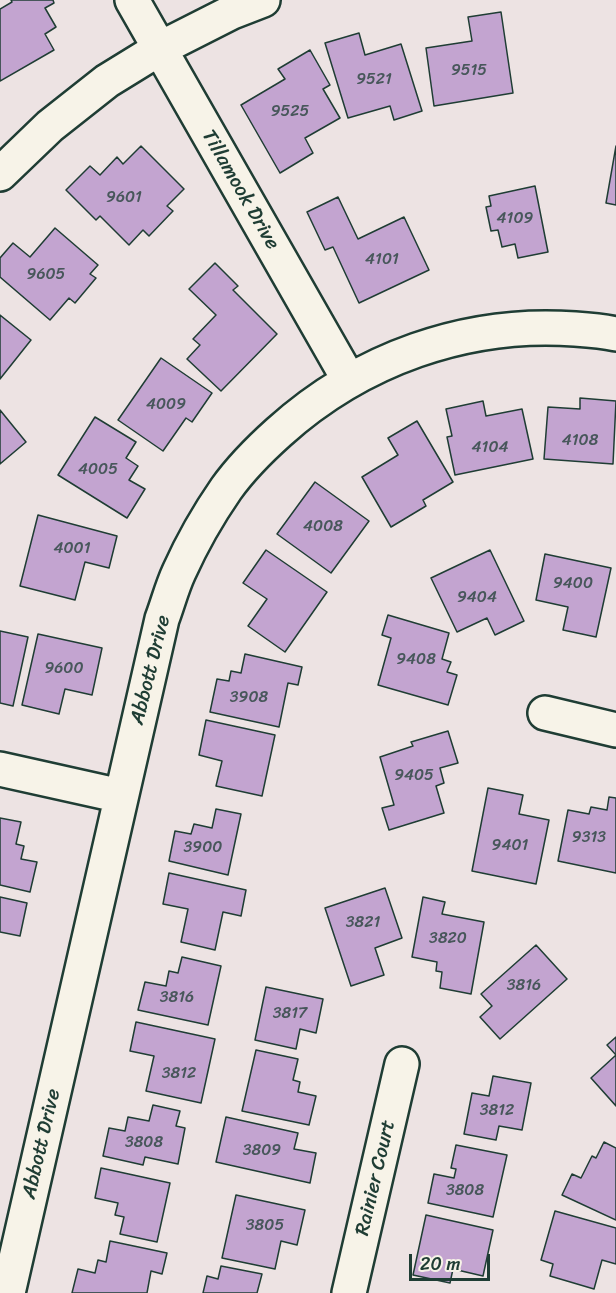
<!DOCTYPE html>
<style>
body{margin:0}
#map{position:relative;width:616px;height:1293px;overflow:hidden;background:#ede3e3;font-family:Sriracha,sans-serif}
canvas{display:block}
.scale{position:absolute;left:409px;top:1254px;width:81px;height:27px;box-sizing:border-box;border:3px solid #1f3d34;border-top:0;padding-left:8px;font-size:18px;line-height:21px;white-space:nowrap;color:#1f3d34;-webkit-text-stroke:4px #f7f3e8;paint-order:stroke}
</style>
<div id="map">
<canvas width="616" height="1293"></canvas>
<div class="scale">20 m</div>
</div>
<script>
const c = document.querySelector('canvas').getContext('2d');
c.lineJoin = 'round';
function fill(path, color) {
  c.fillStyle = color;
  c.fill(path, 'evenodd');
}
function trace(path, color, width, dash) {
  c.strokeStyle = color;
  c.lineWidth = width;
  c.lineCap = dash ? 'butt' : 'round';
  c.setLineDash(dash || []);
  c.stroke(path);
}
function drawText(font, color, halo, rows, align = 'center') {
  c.font = font + ' Sriracha,sans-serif';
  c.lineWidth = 6;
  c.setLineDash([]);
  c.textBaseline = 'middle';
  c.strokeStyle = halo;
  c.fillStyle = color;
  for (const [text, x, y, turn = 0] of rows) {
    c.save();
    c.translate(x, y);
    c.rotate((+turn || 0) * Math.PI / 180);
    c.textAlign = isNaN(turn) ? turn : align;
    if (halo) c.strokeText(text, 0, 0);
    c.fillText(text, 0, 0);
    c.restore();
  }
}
const building = new Path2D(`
 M11,0H53L54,3L45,8L56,27L45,34L54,50L0,81V9L12,2Z
 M501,12L513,93L434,106L426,48L472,41L468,17Z
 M359,33L365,55L401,44L422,111L394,120L390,106L348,118L325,43Z
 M310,50L330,85L323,89L340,118L305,138L313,153L280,173L241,105L285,79L278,69Z
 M141,146L184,189L167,206L173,211L149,236L143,230L129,245L100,216L96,220L66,190L90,166L100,175L117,157L123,164Z
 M616,146V205L606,203Z
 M535,186L548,252L518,258L515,244L502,247L498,230L491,231L486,207L491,206L489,196Z
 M338,197L358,239L404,217L429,270L359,303L333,247L325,250L307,212Z
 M55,228L98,265L90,274L96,278L75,303L69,298L50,320L0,277V258L13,243L30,257Z
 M215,263L238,286L233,290L277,334L221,391L187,359L200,345L193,339L216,315L189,289Z
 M0,315L31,340L0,379Z
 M161,358L212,393L192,422L186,418L163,451L118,420Z
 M580,398L616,401L613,464L544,459L548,407L580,409Z
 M483,401L486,416L522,409L533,459L455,475L447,437L452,436L446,409Z
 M0,410L26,442L0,464Z
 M95,417L136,442L126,458L138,466L129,480L145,489L127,518L58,475Z
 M417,421L453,482L423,500L426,506L391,527L362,477L398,455L388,438Z
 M315,482L369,521L331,573L277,534Z
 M38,515L117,536L109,568L85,562L75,600L20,586Z
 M266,550L327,592L285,652L248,626L267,599L243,583Z
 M490,550L524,621L495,635L487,618L457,632L431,578Z
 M545,554L611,568L596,637L563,630L568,607L536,600Z
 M388,615L449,633L442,659L451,662L447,672L457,675L448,705L378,685L391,638L382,635Z
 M0,631L28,637L13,706L0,703Z
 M38,634L102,648L92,695L65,689L59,714L22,705Z
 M245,654L302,667L298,685L288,683L279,727L210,712L217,679L229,681L231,671L241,673Z
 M206,720L275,735L262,796L216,786L222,761L199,755Z
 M448,731L458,763L440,768L444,783L436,786L444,813L389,830L382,808L394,805L380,757L413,746L411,742Z
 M488,788L523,795L519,814L549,820L536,884L472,871Z
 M609,797L616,798V873L558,861L568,810L589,814L591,807L607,810Z
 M216,809L241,814L228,875L169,861L175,831L191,834L194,824L212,828Z
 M0,818L21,822L16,844L24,846L21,859L37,862L30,892L0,885Z
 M169,873L246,890L241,916L223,912L215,950L181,942L188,909L163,904Z
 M385,888L402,938L375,948L384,975L351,986L325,908Z
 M0,897L27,903L20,936L0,932Z
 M423,897L445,902L442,914L484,922L471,994L440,988L442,972L436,971L437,962L412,957Z
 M536,945L567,979L500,1039L480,1017L492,1006L481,994Z
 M182,957L221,966L208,1025L138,1010L145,982L166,986L169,971L178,973Z
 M266,987L323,999L316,1033L300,1029L296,1049L255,1040Z
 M136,1022L215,1039L201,1103L146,1091L154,1056L130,1051Z
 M616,1037V1106L591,1078L616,1055L607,1045Z
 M256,1050L298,1059L293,1080L300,1082L298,1092L316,1096L309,1125L242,1111Z
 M493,1076L531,1083L522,1130L499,1126L496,1140L464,1134L472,1093L489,1096Z
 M153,1105L180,1111L176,1126L185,1128L178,1164L145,1157L143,1165L103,1156L109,1128L125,1131L128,1117L149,1121Z
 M226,1117L298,1133L294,1149L316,1153L310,1183L216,1162Z
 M604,1142L616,1148V1220L562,1195L572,1174L581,1178L592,1156L596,1158Z
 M456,1145L507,1155L493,1217L428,1203L434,1174L454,1178L456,1169L451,1168Z
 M101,1168L170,1183L157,1242L120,1234L124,1217L115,1215L118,1203L95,1198Z
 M236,1195L305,1210L297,1245L281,1241L275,1269L222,1258Z
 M555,1211L616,1228V1264L602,1260L594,1289L550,1276L553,1264L541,1260Z
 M426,1215L493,1230L483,1276L453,1269L450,1283L413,1275Z
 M110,1241L167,1253L162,1274L151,1271L147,1293H72L78,1269L95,1273L98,1260L106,1262Z
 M221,1266L262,1274L257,1293H203L207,1276L218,1279Z`);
fill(building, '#c3a4d0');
trace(building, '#1f3d34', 1.5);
const minor = new Path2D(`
 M132,0L349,380
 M0,174L50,126L107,81L159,49L232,12L263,0
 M545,713L616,730
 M0,769L121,796
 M8,1293L162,619C168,603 172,587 179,572C192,543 208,515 226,489C241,468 260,449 279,432C360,359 466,321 575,329C589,330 603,331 616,334
 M349,1293L402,1064`);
trace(minor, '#1f3d34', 38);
trace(minor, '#f7f3e8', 33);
drawText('16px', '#48575b', null, [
 ["9515",469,71],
 ["9521",374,80],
 ["9525",290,112],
 ["9601",124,198],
 ["4109",515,219],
 ["4101",382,260],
 ["9605",46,275],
 ["4009",166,405],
 ["4108",580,441],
 ["4104",490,448],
 ["4005",98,470],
 ["4008",323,527],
 ["4001",72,549],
 ["9400",573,584],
 ["9404",477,598],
 ["9408",416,660],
 ["9600",64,669],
 ["3908",249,698],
 ["9405",414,776],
 ["9313",589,838],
 ["9401",510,846],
 ["3900",203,848],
 ["3821",363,923],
 ["3820",448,939],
 ["3816",524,986],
 ["3816",177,998],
 ["3817",290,1014],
 ["3812",179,1074],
 ["3812",497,1111],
 ["3808",144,1143],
 ["3809",262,1151],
 ["3808",465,1191],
 ["3805",265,1226]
]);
drawText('20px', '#1f3d34', '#f7f3e8', [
 ["Tillamook Drive",240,190,60],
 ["Abbott Drive",151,670,-76],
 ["Abbott Drive",42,1144,-77],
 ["Rainier Court",376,1178,-77]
]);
</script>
